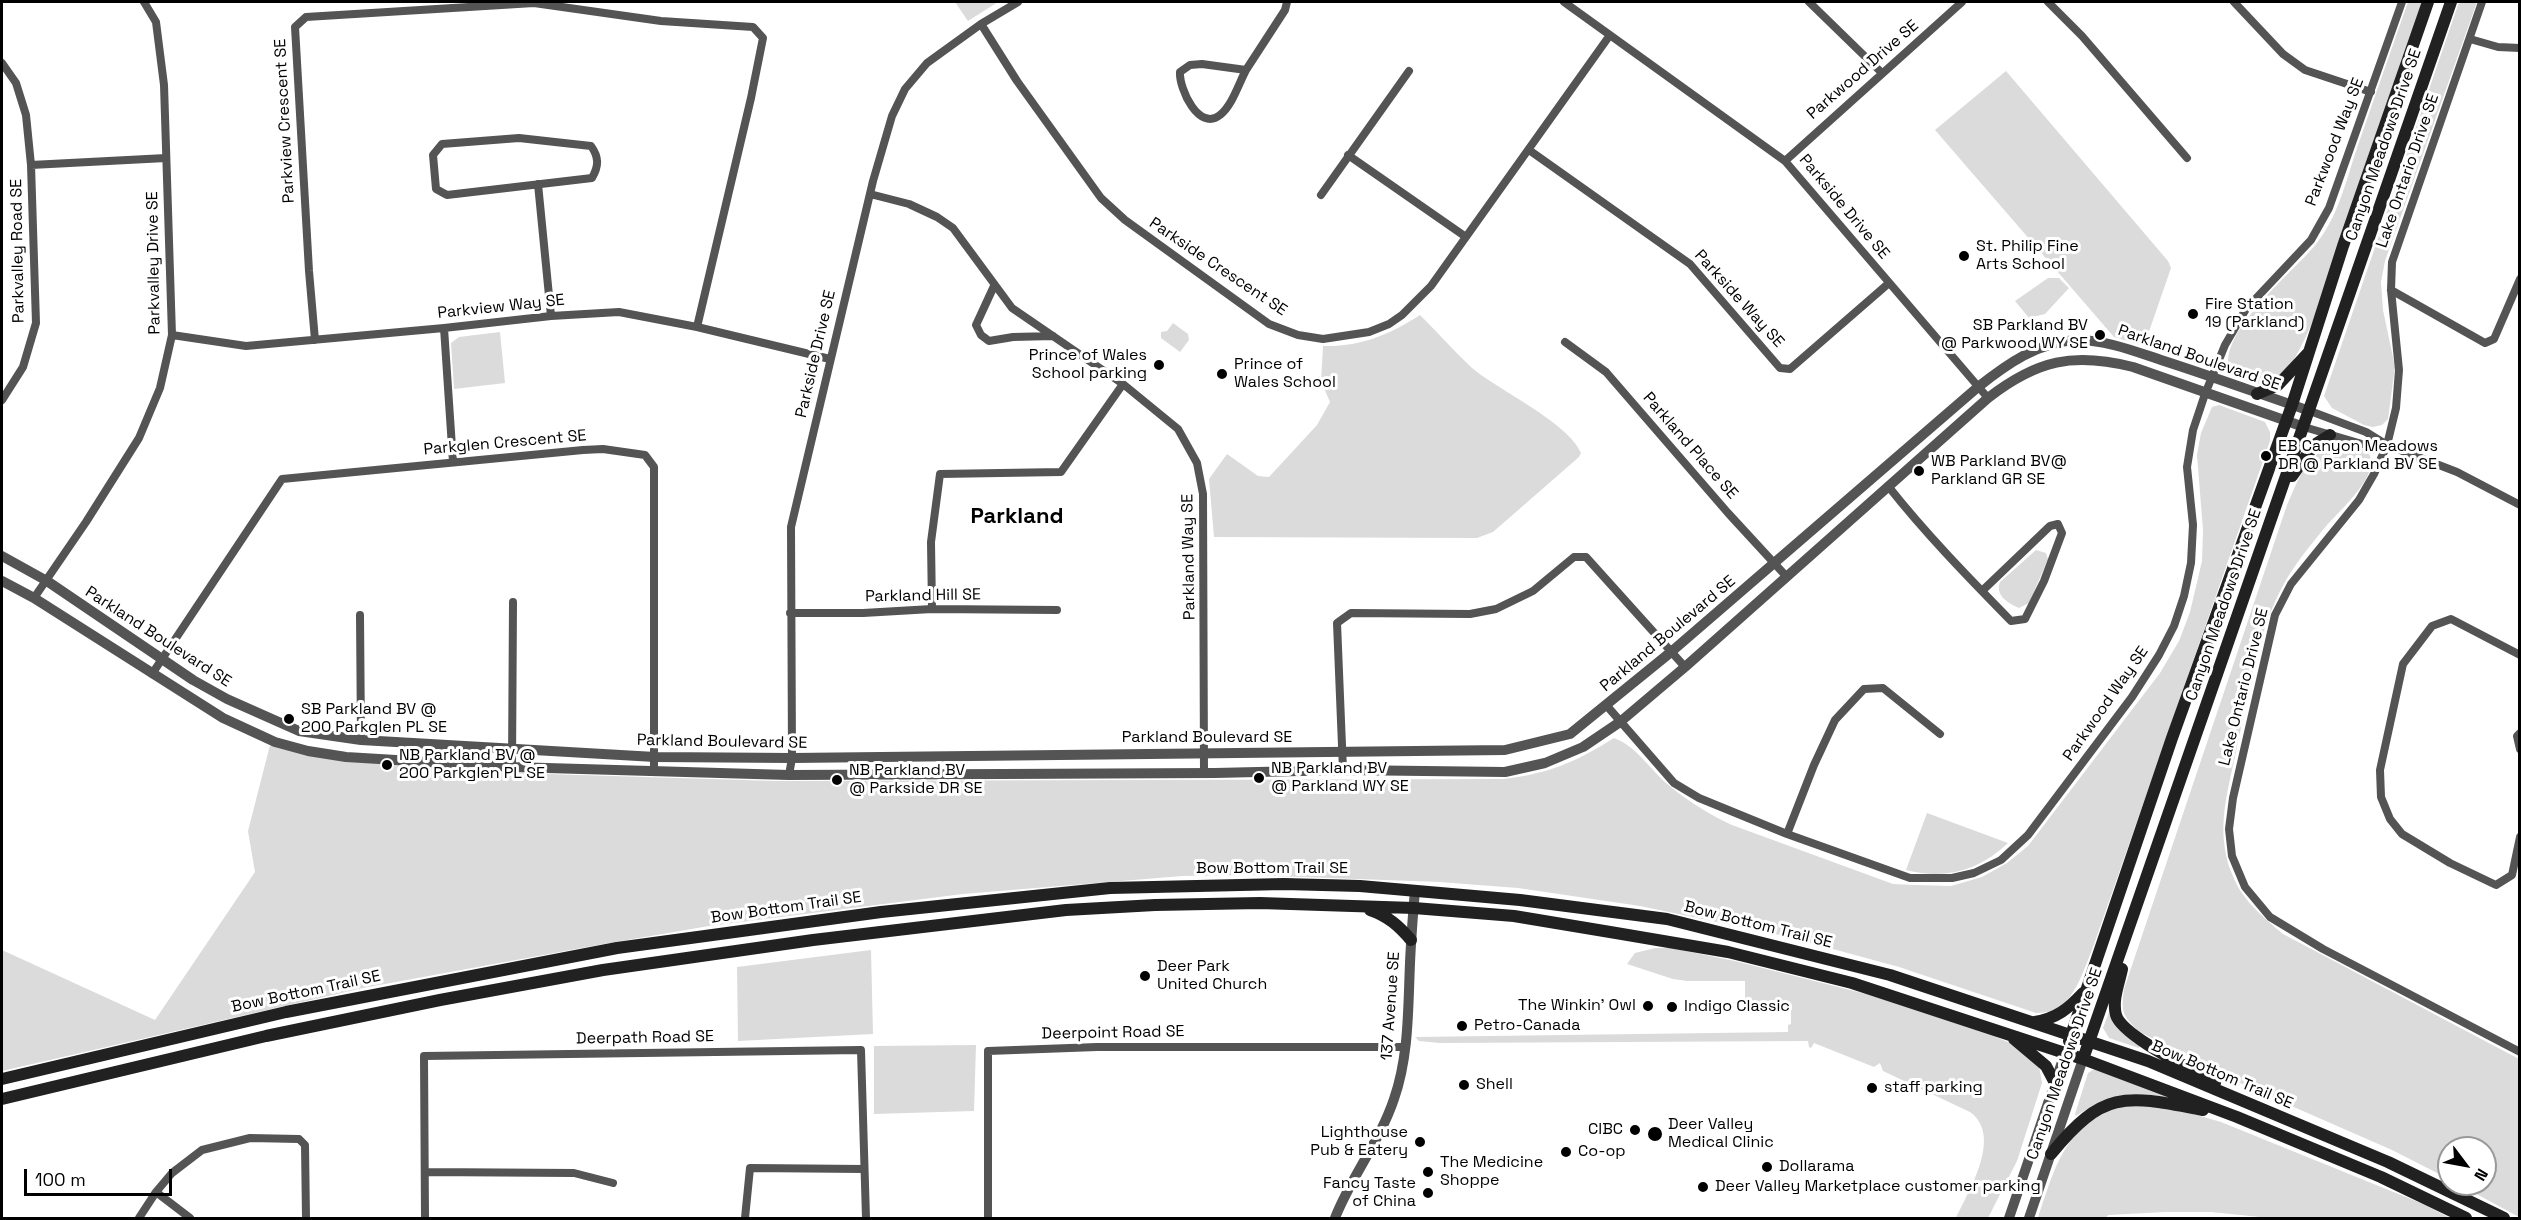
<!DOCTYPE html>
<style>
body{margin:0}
#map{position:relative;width:2521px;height:1220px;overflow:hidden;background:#fff;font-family:"Space Grotesk",sans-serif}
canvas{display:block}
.frame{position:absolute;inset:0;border:3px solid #000;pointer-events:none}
.north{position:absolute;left:2437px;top:1136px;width:60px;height:60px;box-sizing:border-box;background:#fff;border:2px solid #999;border-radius:50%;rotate:122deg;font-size:16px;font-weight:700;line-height:24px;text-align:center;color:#000}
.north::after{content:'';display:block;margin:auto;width:21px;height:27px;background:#000;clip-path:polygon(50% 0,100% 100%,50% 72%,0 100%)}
.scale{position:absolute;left:24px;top:1169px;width:148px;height:27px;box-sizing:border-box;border:3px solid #000;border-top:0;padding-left:8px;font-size:18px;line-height:21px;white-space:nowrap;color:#000;-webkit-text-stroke:4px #fff;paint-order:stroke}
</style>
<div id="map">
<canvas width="2521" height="1220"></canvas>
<div class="frame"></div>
<div class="north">N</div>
<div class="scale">100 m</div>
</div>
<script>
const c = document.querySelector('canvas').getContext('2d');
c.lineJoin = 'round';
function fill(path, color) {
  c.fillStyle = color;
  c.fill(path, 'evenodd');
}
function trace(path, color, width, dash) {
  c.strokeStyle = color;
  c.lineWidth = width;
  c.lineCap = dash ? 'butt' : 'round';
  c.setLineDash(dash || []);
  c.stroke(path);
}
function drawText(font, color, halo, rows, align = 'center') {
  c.font = font + ' "Space Grotesk",sans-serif';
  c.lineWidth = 6;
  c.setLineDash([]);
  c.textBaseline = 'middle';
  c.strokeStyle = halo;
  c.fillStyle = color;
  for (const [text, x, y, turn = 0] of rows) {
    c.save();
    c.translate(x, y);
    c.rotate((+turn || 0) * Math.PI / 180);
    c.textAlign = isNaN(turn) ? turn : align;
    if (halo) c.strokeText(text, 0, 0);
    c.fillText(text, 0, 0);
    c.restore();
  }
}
fill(new Path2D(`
 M955,2H998L968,21Z
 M2408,2H2424L2313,321C2305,338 2289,378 2270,383C2258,386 2244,379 2232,375C2209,339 2295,271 2316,244C2338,217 2346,181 2357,148C2374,99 2391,50 2408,2Z
 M2459,2H2477L2385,261L2381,282L2383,310L2395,367L2388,419L2382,425L2373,427L2364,425L2332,408L2324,396Z
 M2006,71L2168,261L2171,268L2144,346L2114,337L1935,130Z
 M2048,278H2059L2069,288L2045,314L2029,318L2015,301Z
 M1420,315C1437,332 1454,351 1472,368C1498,390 1569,423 1581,453L1579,457L1493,532L1477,538L1214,537L1209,479L1227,454L1258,476L1269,477L1317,425L1330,402L1321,381L1323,346C1360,347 1389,335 1420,315Z
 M1173,323L1188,334L1189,340L1180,352L1161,338V332L1167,331Z
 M500,332L505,383L454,389L451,343L459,337Z
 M2219,405L2265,422L2270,432V441L2092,950C2080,978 2072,1014 2036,1013L1899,967L1789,937L1640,906L1518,888L1439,882L1248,875L1182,876L963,894L709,926L598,945L363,988L2,1071V950L155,1020L255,872L248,831L270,745L342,759L481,772L776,781L1503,779C1548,774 1576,762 1614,738C1636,746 1648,767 1666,783C1686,800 1708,814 1732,825L1893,884L1915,885L1951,886L1982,877L2007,863L2028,846L2160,673L2179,641L2190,612L2202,561L2203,530L2197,455L2201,433L2212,407Z
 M2344,443C2360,446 2376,450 2370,470C2363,491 2336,514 2322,531C2309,547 2295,564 2285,582C2257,631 2249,692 2237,747C2231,777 2221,810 2224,841C2225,853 2228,866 2233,876C2242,900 2264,918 2283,934L2519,1059V1217L2458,1184H2485V1148H2449V1179L2392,1150L2248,1087L2140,1032C2122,1016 2121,1012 2124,989L2287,505C2301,474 2308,449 2344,443Z
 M2036,550L2046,553L2048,559L2029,603L2019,608C2008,603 1995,596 2000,582Z
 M1927,813L2008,843C1979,871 1945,880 1906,870Z
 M1655,948H1671L1735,961L1870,995L1990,1034L2023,1049L2039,1066L2042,1083L2017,1161L1988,1218H1956C1969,1190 2003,1136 1970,1112L1883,1071L1880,1063L1874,1067L1814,1043L1811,1048L1809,1047L1808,1041L1440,1043L1419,1041L1415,1037L1788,1032V1025L1791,1024V1006H1739V1001H1745V981H1687L1673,979L1627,964L1635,953Z
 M871,950L873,1034L738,1041L737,967Z
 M2109,1012L2113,1014L2140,1046L2139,1048L2109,1038L2103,1028Z
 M976,1045L974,1111L874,1114V1046Z
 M2096,1068L2170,1096L2169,1099C2130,1093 2110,1094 2076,1116L2075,1114L2088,1073Z
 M2128,1105L2176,1109L2221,1122L2423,1204L2450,1218H2270L2211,1212H2165L2108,1215L2106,1218H2038C2056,1164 2066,1121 2128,1105Z`), '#dbdbdb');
trace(new Path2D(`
 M1564,2L1785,161L1988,398
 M1809,2L1882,73
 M2048,2L2082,36L2187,158
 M2234,2L2283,54L2305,70L2371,92
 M2482,2L2392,262L2391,290L2399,370L2396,408L2387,445L2374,474L2359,500L2291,584L2275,615L2233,798L2229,829L2232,856L2245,887L2270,917L2323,949L2520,1052
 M981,24L1017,81L1101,198L1125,220L1269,324L1298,335L1323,339L1369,332L1389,324L1402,315L1431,286L1610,35
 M2470,39L2498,47L2520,48
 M2,63L16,83L26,115L31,165L36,323L23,367L2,400
 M1202,64L1246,70C1239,83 1232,106 1220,115C1199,132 1179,89 1180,72L1190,65Z
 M1246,70L1285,10L1287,2
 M519,138L591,146C599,157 599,166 592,178L447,195L436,189L433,155L442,144Z
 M1529,150L1690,264L1780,368L1790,369L1889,283
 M1348,155L1466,237
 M1785,161L1962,2
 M31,165L166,158
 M538,184L551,316
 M870,194L909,204L937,217L953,228L1012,308L1123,384L1178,429L1197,463L1203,494L1204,773
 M1321,195L1409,71
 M994,286L976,325L981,335L989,341L1013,337L1053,336
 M2391,290L2485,343L2494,339L2520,279
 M444,328L453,462
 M172,335L246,346L444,328L551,316L619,312L697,327L830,359
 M315,340L309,271L295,27L306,17L534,3L661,21L753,27L763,38L751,98L697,327
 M1565,342L1606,372L1728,513L1786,576
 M2310,411L2366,432L2387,445L2457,472L2520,505
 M2304,427L2362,444L2386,445
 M1888,486C1926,534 1968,577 2011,621L2025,619L2044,581L2062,533L2058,524L2050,526L1982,591
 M34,598L86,522L139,438L160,388L172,335L164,85L156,22L144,2
 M932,609L931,542L940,474L1061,472L1123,384
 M790,613H863L932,609L1057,610
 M360,615L361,740
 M2520,655L2451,619L2432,626L2403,664L2380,770L2381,797L2390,819L2402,834L2450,863L2496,885L2512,875L2520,837
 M152,674L282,479L583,450L603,449L645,455L654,467V771
 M1607,706L1674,783L1699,798L1787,834L1910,878H1952L1974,873L2001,860L2028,835L2132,697L2159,655L2174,626L2184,596L2191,563L2193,525L2187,467L2193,430L2205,394L2225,345L2246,309L2311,240L2329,208L2402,2
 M2520,733L2517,736L2520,749
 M512,767L513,602
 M1343,770L1337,623L1351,613L1470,614L1496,609L1533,591L1574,557H1586L1685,667
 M789,775L792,758L791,527L873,181L892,116L905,89L927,63L981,24L1018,2
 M1787,834L1814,765L1835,720L1864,689L1883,688L1940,734
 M425,1172L574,1173L613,1183
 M156,1192L190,1218
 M139,1218L156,1192L172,1173L202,1150L250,1138L299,1139L305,1145L306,1218
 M425,1218L424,1056L861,1050L866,1218
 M745,1218L750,1168L864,1169
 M988,1218V1051L1097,1047H1405`), '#545454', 8);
trace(new Path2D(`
 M2,556L47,581L193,680L227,699L299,731L361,740L655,757L792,758L1505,750L1570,734L1671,652L1978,387C2007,364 2038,342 2076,340C2106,340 2134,351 2161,360C2211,376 2260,394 2310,411
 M2,581L34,598L223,718L275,742L308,751L346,757L512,767L789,775L1215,773L1343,770L1505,772L1545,763L1583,747L1620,722L1685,667L1988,398C2037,360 2073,352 2133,367L2304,427
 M1335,1218C1351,1177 1380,1141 1394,1099C1409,1056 1408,1009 1410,963C1411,939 1413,914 1415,890
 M2009,1218L2065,1053
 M2029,1218L2083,1059`), '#545454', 10);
trace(new Path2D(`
 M2257,394L2278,385L2309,352
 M2292,476L2314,445L2330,435
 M1370,910C1388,916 1399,926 1411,940
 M2122,969C2119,984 2112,1000 2116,1015C2122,1036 2195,1071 2215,1083
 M2035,1022C2057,1018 2068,1009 2083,993
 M2014,1039L2046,1066L2055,1083
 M2069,1041L2172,738L2292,405L2343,246L2428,2
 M2083,1059L2451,2
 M2,1079L286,1012L617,948L881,912L1110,888L1284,884L1360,886L1520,900L1667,919L1890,975L2148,1061L2388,1162L2504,1218
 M2,1099L266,1036L440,1000L603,970L813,940L1066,910L1155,905L1260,903L1414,908L1514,916L1616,933L1728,952L1852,983L2083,1059L2237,1117L2381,1177L2466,1218
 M2051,1154C2104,1089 2125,1095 2203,1110`), '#212121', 12);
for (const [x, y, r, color] of [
 [1964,256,6,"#000"],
 [2193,314,6,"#000"],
 [2100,335,6,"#000"],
 [1159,365,6,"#000"],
 [1222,374,6,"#000"],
 [2266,456,6,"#000"],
 [1919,471,6,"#000"],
 [289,719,6,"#000"],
 [387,765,6,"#000"],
 [1259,778,6,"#000"],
 [837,780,6,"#000"],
 [1145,976,6,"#000"],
 [1648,1006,6,"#000"],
 [1672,1007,6,"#000"],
 [1462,1026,6,"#000"],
 [1464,1085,6,"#000"],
 [1872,1088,6,"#000"],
 [1635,1130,6,"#000"],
 [1655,1134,8,"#000"],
 [1420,1142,6,"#000"],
 [1566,1152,6,"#000"],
 [1767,1167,6,"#000"],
 [1428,1172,6,"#000"],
 [1703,1187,6,"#000"],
 [1428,1193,6,"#000"]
]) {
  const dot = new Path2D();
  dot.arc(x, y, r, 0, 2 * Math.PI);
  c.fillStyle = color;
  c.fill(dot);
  trace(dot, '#fff', 2);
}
drawText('16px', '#000', '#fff', [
 ["Parkwood Drive SE",1863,70,-41],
 ["Parkview Crescent SE",285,121,-93],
 ["Parkwood Way SE",2335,142,-69],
 ["Canyon Meadows Drive SE",2384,145,-71],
 ["Lake Ontario Drive SE",2408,171,-71],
 ["Parkside Drive SE",1844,207,50],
 ["Parkvalley Road SE",18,251,-91],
 ["Parkvalley Drive SE",154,263,-91],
 ["Parkside Crescent SE",1218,267,34],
 ["Parkside Way SE",1739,299,48],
 ["Parkview Way SE",501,307,-6],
 ["Parkside Drive SE",816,354,-77],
 ["Parkland Boulevard SE",2199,358,19],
 ["Parkglen Crescent SE",505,443,-5],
 ["Parkland Place SE",1690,446,49],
 ["Parkland Way SE",1189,557,-91],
 ["Parkland Hill SE",923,596,-1],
 ["Canyon Meadows Drive SE",2224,605,-71],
 ["Parkland Boulevard SE",1668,634,-40],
 ["Parkland Boulevard SE",158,637,33],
 ["Lake Ontario Drive SE",2244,687,-76],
 ["Parkwood Way SE",2106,704,-55],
 ["Parkland Boulevard SE",1207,738],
 ["Parkland Boulevard SE",722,742,1],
 ["Bow Bottom Trail SE",1272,869],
 ["Bow Bottom Trail SE",786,908,-8],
 ["Bow Bottom Trail SE",1758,925,14],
 ["Bow Bottom Trail SE",306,992,-12],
 ["137 Avenue SE",1391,1006,-86],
 ["Deerpoint Road SE",1113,1033,-1],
 ["Deerpath Road SE",645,1038,-1],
 ["Canyon Meadows Drive SE",2065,1064,-71],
 ["Bow Bottom Trail SE",2222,1075,23]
]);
drawText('16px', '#000', '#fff', [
 ["St. Philip Fine",1976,247],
 ["Arts School",1976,265],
 ["Fire Station",2205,305],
 ["19 (Parkland)",2205,323],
 ["SB Parkland BV",2088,326,"right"],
 ["@ Parkwood WY SE",2088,344,"right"],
 ["Prince of Wales",1147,356,"right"],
 ["School parking",1147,374,"right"],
 ["Prince of",1234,365],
 ["Wales School",1234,383],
 ["EB Canyon Meadows",2278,447],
 ["DR @ Parkland BV SE",2278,465],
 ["WB Parkland BV@",1931,462],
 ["Parkland GR SE",1931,480],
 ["SB Parkland BV @",301,710],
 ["200 Parkglen PL SE",301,728],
 ["NB Parkland BV @",399,756],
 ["200 Parkglen PL SE",399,774],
 ["NB Parkland BV",1271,769],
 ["@ Parkland WY SE",1271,787],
 ["NB Parkland BV",849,771],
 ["@ Parkside DR SE",849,789],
 ["Deer Park",1157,967],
 ["United Church",1157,985],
 ["The Winkin' Owl",1636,1006,"right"],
 ["Indigo Classic",1684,1007],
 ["Petro-Canada",1474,1026],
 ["Shell",1476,1085],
 ["staff parking",1884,1088],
 ["Deer Valley",1668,1125],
 ["Medical Clinic",1668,1143],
 ["CIBC",1623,1130,"right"],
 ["Lighthouse",1408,1133,"right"],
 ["Pub & Eatery",1408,1151,"right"],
 ["Co-op",1578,1152],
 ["The Medicine",1440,1163],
 ["Shoppe",1440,1181],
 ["Dollarama",1779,1167],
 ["Fancy Taste",1416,1184,"right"],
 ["of China",1416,1202,"right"],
 ["Deer Valley Marketplace customer parking",1715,1187]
], 'left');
drawText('bold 22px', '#000', '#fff', [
 ["Parkland",1017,517]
]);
</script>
